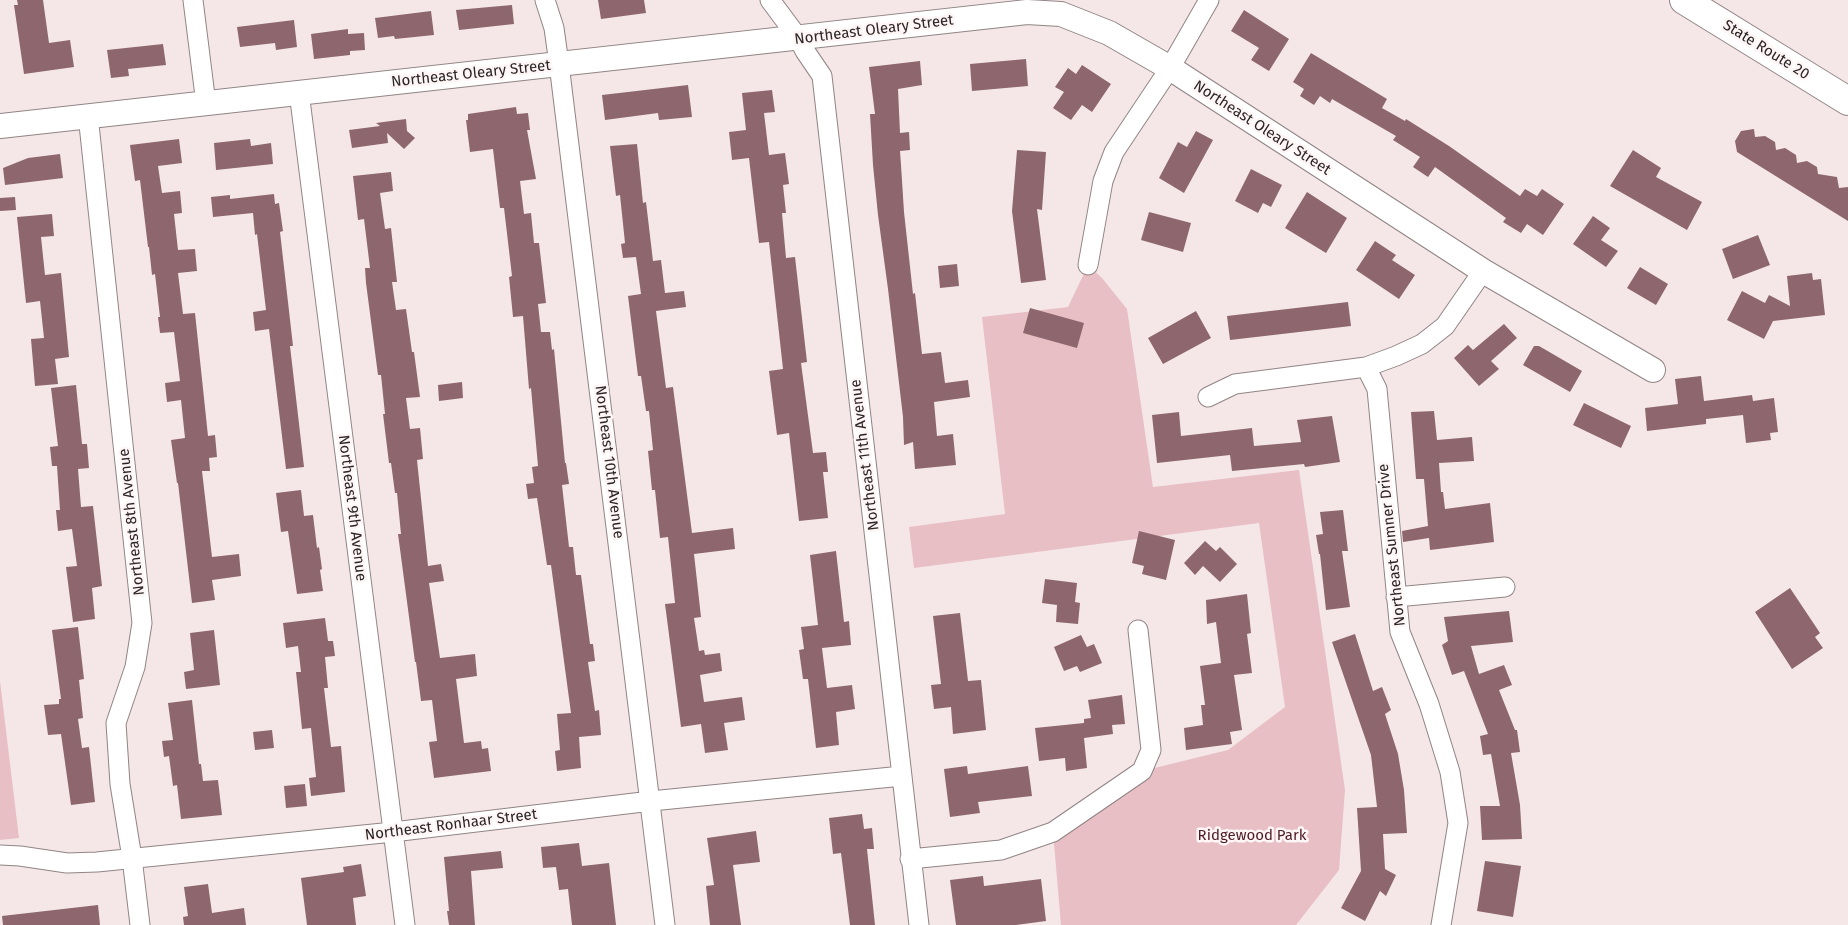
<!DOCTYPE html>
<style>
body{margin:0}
canvas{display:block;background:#f5e7e8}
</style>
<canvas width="1848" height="925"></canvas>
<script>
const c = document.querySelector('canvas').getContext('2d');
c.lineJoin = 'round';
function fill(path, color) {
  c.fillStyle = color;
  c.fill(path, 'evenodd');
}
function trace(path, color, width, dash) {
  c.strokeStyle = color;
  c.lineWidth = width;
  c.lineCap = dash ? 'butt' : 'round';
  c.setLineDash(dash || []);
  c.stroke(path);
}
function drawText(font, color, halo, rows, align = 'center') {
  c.font = font + ' "Fira Sans",sans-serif';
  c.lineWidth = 5;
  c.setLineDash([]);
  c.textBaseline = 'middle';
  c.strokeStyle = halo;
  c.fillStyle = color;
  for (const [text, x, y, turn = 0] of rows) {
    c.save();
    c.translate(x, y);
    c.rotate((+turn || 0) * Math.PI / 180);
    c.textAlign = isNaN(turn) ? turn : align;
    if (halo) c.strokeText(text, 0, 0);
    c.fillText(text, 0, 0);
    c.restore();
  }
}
fill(new Path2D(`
 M1088,265L1102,278L1127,309L1153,487L1299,470L1345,790L1339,870L1296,925H1061L1053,832L1142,771L1228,750L1285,707L1259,523L914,568L909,527L1005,514L982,317L1068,307Z
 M0,681L19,838L0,840Z`), '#e8bfc4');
fill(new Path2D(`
 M17,0H43L49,43L70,40L74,67L24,74L14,5H18Z
 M598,0H644L646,13L601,19Z
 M512,5L514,24L459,30L456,10Z
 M1244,10L1289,39L1269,71L1251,60L1259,48L1231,31Z
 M431,11L434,35L395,39L394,36L378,38L375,18Z
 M294,20L297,47L276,50L275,43L240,47L237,27Z
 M348,29V34L364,33L365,50L350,51V55L314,59L311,34Z
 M163,44L166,65L128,69L129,76L111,78L107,50Z
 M1311,53L1387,99L1382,108L1405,121L1406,119L1449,146L1520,196L1525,189L1537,196L1542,189L1564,204L1543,235L1527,224L1521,233L1503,222L1506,218L1435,167L1428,177L1413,167L1420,157L1393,140L1396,136L1332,99L1330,103L1320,96L1314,105L1300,96L1304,89L1293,82Z
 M1026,59L1028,86L972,91L970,64Z
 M920,61L922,85L898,89L900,133L909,132L910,150L900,151L901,165L904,212L913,294L915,293L922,354L941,352L945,383L968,380L970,397L934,402L937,436L953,434L956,465L915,469L913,442L904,445L903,417L888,289L878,215L873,165L870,114H875L869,67Z
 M1082,65L1111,84L1092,112L1082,105L1071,120L1053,108L1064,92L1055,87L1068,68L1076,74Z
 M688,85L692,117L659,120L658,113L605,120L602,95Z
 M772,90L775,112L764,113L769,155L785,153L789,184L783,185L786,213H782L786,258L795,257L807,362L801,363L813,453L826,452L828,472H823L828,518L799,521L789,433L777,435L769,371L783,369L769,242L759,243L749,158L732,160L729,132L746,130L742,93Z
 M516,107L517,114L528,113L530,130H527L536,179L520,181L524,214L531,213L534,243H539L546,303L538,304L541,332H550L552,350L554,349L565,463H566L569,484L562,485L569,547H573L576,575H581L590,644H593L595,661L588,662L595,711L599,710L601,735L579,737L581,768L557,771L555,751L560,750L557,714L571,713L551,565H547L537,498L528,499L526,484L534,483L532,467L538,466L531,388L529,389L523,316L513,317L509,277L512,276L504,208H500L493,149L470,152L466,120H468V114Z
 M406,119L407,131L415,138L404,149L387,133L388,143L352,148L349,130L380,126L376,123Z
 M1754,129L1755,137L1765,136L1775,142L1776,150L1785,148L1796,155L1797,163L1807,161L1817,167L1818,174L1837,177L1839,188L1848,187V221L1737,152L1735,141L1741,131Z
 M1196,131L1213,140L1184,193L1159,178L1178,142L1187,147Z
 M179,139L182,163L158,166L162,193L180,191L182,213L174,214L178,250L195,249L197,271L178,273L183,314L195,313L208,436L215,435L217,457L209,458L210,471H202L212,557L239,554L241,576L212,580L215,600L192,603L178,483H177L171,440L185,438L181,400L167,402L165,383L180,381L174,332L160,333L158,317H160L155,274L152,275L149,247H148L140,180L135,181L130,145Z
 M250,139L251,146L271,143L273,164L216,170L214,143Z
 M637,144L643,203L646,202L653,261L661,260L665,293L684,291L686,307L656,311L666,388L673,387L692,533L733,528L735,549L694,554L701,617L694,618L699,651L704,650L705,655L720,653L722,671L700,675L704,702L742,697L745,720L724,723L728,750L705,753L701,724L681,727L665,604L675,603L668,537L660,538L655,490H652L648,451L653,450L649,411H646L641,376H638L628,296L641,294L636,257L623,258L621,244L625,243L620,195L616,196L610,146Z
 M1017,150L1046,152L1042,210L1037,209L1046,280L1021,283L1012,211Z
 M1633,150L1661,168L1656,177L1702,202L1687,230L1610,186Z
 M60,154L63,178L5,185L3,168L28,158Z
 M1251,169L1282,185L1271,207L1263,203L1258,213L1235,201Z
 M391,172L393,191L380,193L385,229L391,228L397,282H392L396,310L406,309L412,352H414L420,397L406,398L410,429L420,428L423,459L417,460L428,566L441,564L444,581L429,583L440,658L475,654L477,676L456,679L464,743L481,741L482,749L488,748L491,771L434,778L429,742L437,741L432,700L421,701L416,662H415L398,534H401L397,493H395L391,463H389L383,414H385L381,375H378L366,283L365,268H370L364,219L358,220L353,176Z
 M1307,192L1347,218L1326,253L1285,228Z
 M274,194L275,204L279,203L283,231L280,232L293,346H290L304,467L286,469L269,329L255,331L253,312L266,310L257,234L255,235L253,213L213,217L211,197L230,195V199Z
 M15,197L16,210L0,211V198Z
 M1149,212L1191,223L1183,252L1141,240Z
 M52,214L54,236L41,237L45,275L61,273L69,357L55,359L58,384L35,386L31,339L44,338L40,301L26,303L17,217Z
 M1593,216L1610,228L1601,240L1618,251L1606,267L1573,244Z
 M1758,235L1770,265L1733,279L1722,249Z
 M1375,241L1396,255L1392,260L1415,275L1399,299L1356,270Z
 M957,264L959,286L940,288L938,266Z
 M1640,267L1668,284L1656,305L1627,288Z
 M1812,273L1813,280L1821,279L1825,315L1773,321L1764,339L1727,320L1742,291L1765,303L1769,295L1790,306L1787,276Z
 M1348,302L1351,326L1230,340L1227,316Z
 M1030,308L1084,323L1077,348L1023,333Z
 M1196,311L1211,338L1163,364L1148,338Z
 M1504,324L1517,338L1491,361L1499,369L1479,386L1454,358L1468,345L1473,350Z
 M1534,346H1539L1582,371L1570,392L1523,365Z
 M1701,376L1704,401L1752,395L1753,401L1774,398L1778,432L1770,433L1771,440L1746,443L1743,415L1706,419V424L1647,431L1645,408L1678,404L1675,379Z
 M462,382L463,398L439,401L438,385Z
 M76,385L82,444H87L89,468L78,469L81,507L93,506L102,586L92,588L95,619L73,622L66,567L77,566L72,529L58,531L56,510H60L57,466H52L50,447L58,446L51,388Z
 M1584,403L1631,426L1621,448L1573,425Z
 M1434,411L1437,440L1472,437L1474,461L1439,463L1441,492H1443L1445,509L1490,503L1494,542L1430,550L1429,538L1403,542L1402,531L1428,526L1424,479H1416L1411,412Z
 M1179,412L1181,436L1252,428L1254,446L1301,442L1297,420L1332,416L1340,462L1305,467L1304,464L1232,471L1230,455L1157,463L1152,415Z
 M301,490L304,516L313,515L317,548L319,547L322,569L320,570L323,591L297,594L288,531L281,532L276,493Z
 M1343,510L1348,551H1342L1350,607L1326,610L1320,554H1319L1316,535L1323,534L1320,512Z
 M1139,531L1175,540L1166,580L1142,574L1144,566L1132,563Z
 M1205,541L1216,551L1220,547L1237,564L1220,582L1203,566L1195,575L1184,563Z
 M836,551L844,622L849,621L851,645L822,648L827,688L852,685L855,709L836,712L839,745L816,748L808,679H803L799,650L804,649L801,627L818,625L810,555Z
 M1045,579L1077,583L1075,602L1080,603L1078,624L1056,622L1057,605L1042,603Z
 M1790,588L1820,633L1815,637L1823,648L1792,669L1755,612Z
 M1247,594L1251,633L1247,634L1252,673L1234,675L1242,730L1230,732L1232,744L1186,750L1184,728L1203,725L1201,705H1205L1200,666L1221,663L1216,622L1207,624L1206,600Z
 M1509,611L1513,642L1471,646L1479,674L1504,665L1512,685L1499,690L1515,730H1517L1520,752L1511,753L1520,805L1522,839L1482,840L1480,806H1500L1491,754L1483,755L1480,736L1488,734L1464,671L1452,675L1442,645L1448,641L1444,617Z
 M960,613L968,681L981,680L986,730L953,734L951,707L934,709L931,685L941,684L933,616Z
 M325,618L328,641H333L335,656L325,657L328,688H324L331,747L341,746L345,792L311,796L309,778L316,777L311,728L302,729L296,672H301L298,646L286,648L283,623Z
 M78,627L84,679L79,680L83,718L78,719L82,748L89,747L95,802L71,805L61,734L48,735L44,705L59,704V699H61L52,630Z
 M214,630L220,685L186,689L184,672L194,670L190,633Z
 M1355,634L1373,691L1382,687L1391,710L1385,714L1398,754L1404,790L1407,833L1383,834L1385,869L1396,875L1386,896L1380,891L1365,921L1341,908L1361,871L1357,808L1377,807L1371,755L1332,642Z
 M1081,635L1087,647L1094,644L1102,663L1080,672L1077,666L1064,671L1054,647Z
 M1122,695L1125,724L1112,725L1113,734L1084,738L1087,768L1066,771L1065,758L1039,761L1035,728L1084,723V719L1091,718L1088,700Z
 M192,700L199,764H201L203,781L218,780L222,815L181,819L177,785L173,786L169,756L164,757L162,741L173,740L168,703Z
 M272,730L274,748L255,750L253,732Z
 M967,766L968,774L1028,766L1032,796L978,802L980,813L950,817L944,769Z
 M305,784L307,806L286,808L284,786Z
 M862,814L864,829L872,828L874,849H867L875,925H850L841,853L833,854L829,818Z
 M756,831L760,862L733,865L741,925H710L706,886L714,885L707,838Z
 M579,843L582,866L609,863L616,925H572L568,889L559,890L556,867L543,868L541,847Z
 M501,851L503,868L471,871L475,925H449L447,911H449L444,857Z
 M1485,861L1521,866L1513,917L1477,911Z
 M361,864L366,896L353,898L356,925H307L301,878L344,872L343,867Z
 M983,876L984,886L1041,879L1046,921L1016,925H956L950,880Z
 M208,884L212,913L244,908L246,925H184L183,917L188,916L184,887Z
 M98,905L100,925H3L2,916Z`), '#8d676d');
const minor = new Path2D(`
 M193,0L206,104
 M545,0L554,28L559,64L665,925
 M770,0L799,39L805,51L822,76L919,925
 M299,92L405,925
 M88,115L142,623L135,667L116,723L120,784L132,858L140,925
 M1088,265L1103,181L1114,152L1170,68L1209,0
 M1366,367L1377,389L1400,632L1429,704L1450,772L1458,823L1441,925
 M1208,397L1235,384L1366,367L1396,356L1422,344L1445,326L1483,271
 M1396,597L1505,587
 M0,855L20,856L67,863L97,862L393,832L651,801L902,776
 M910,859L1001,850L1053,832L1142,771L1151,750L1138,630`);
const tertiary = new Path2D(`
 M0,126L1027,12L1061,14L1109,33L1170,68L1483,271L1653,370`);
const primary = new Path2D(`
 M1684,0L1848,101`);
trace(minor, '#918485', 21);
trace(tertiary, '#918485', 26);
trace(primary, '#918485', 30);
trace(minor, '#fff', 19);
trace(tertiary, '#fff', 24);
trace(primary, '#fff', 28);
drawText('15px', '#2b2626', '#fef5f6', [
 ["Northeast Oleary Street",874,30,-7],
 ["State Route 20",1766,50,32],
 ["Northeast Oleary Street",471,74,-6],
 ["Northeast Oleary Street",1262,128,33],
 ["Northeast 11th Avenue",865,455,-97],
 ["Northeast 10th Avenue",609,462,83],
 ["Northeast 9th Avenue",352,508,83],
 ["Northeast 8th Avenue",132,522,-96],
 ["Northeast Sumner Drive",1392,545,-96],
 ["Northeast Ronhaar Street",451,825,-7]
]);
drawText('15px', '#4e1a26', '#fef5f6', [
 ["Ridgewood Park",1252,836]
]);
</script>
